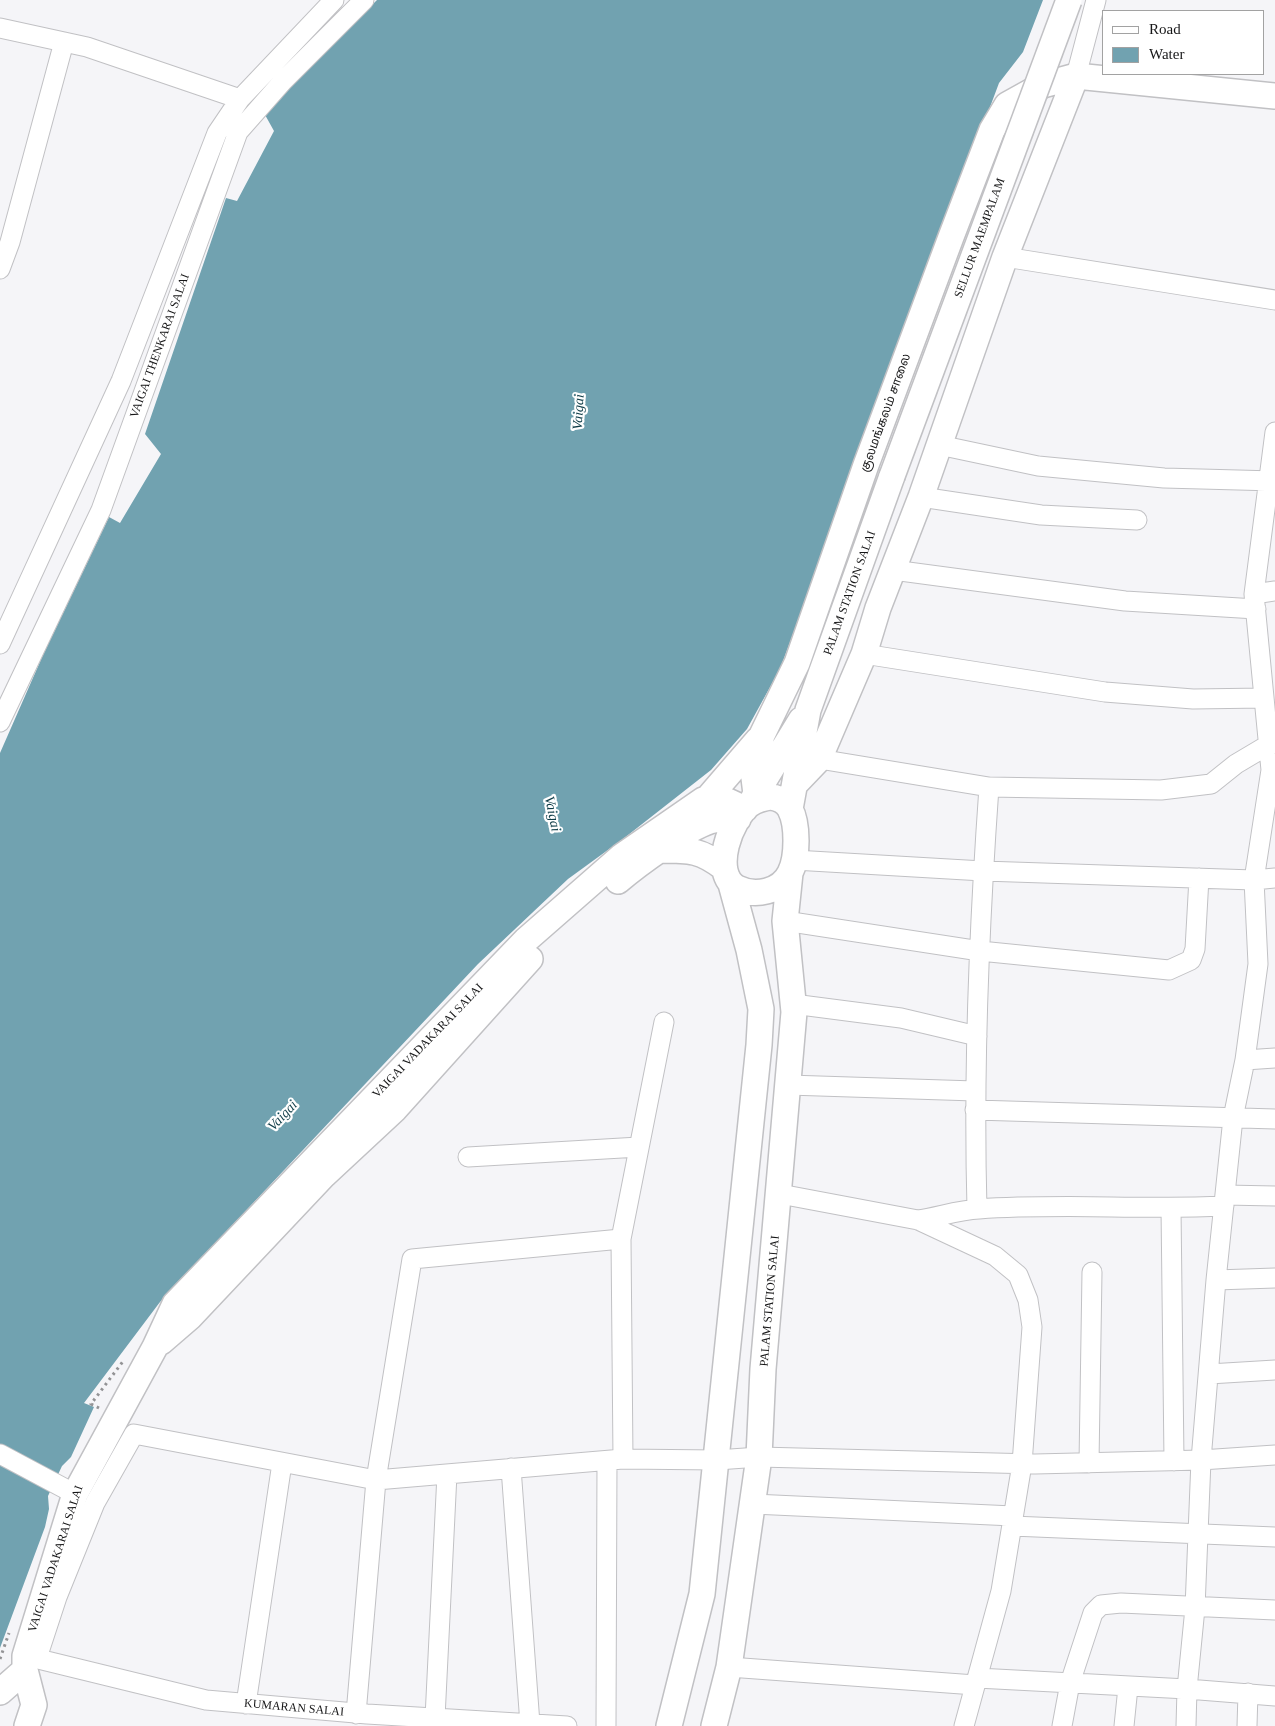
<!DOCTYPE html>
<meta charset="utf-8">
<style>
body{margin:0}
#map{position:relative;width:1275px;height:1726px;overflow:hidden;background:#f5f5f8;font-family:"Times New Roman",serif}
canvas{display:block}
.legend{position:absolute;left:1102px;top:10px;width:162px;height:65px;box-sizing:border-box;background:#fff;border:1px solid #a2a2a2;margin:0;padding:6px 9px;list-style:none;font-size:15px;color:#161617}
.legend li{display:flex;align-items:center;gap:10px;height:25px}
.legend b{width:25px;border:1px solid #a2a2a2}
</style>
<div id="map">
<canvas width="1275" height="1726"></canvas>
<ul class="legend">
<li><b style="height:6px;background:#fff"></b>Road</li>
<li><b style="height:14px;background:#71a2b0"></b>Water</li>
</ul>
</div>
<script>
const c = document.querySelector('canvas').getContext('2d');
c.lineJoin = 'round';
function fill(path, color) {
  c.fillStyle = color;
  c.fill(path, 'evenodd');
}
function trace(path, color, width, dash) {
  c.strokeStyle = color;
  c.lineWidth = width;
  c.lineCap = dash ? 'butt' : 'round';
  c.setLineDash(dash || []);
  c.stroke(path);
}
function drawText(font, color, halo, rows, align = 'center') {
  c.font = font + ' "Times New Roman","Noto Sans Tamil",serif';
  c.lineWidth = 4.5;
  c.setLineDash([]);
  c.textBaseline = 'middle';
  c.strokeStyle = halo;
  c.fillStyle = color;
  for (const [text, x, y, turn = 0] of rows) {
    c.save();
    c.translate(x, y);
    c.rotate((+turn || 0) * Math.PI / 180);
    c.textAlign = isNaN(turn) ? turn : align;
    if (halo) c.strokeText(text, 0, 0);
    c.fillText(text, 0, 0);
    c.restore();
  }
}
fill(new Path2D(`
 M377,0H1043L1023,52L999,83L780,669L747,729L711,770L623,839L568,879L478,964L160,1302L84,1403L94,1407L71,1457L62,1466L48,1496L49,1509L45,1527L0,1648V753L43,655L109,517L120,523L161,454L145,434L226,198L237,201L274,131L264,113Z`), '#71a2b0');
const minor = new Path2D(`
 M0,28L87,47L240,99
 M1076,76L1096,0
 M1005,257L1275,300
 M0,269L10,242L64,42
 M939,445L1038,466L1164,478L1275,481
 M921,497L1041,515L1137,520
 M893,570L1125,601L1256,609
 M1254,594L1275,591
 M0,644L121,381L217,133L240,99L334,0
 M864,654L1105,692L1193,699L1264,698
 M0,722L101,510L238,132L283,81L364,0
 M819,759L989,787
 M794,860L983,871L1254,880L1275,878
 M785,921L980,951L1169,970L1191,960L1195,949L1199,878
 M793,1004L901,1018L977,1036
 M1245,1060L1275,1058
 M788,1085L975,1091
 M975,1110L1275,1119
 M468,1157L639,1147
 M780,1194L918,1220L995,1256L1018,1275L1028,1300L1032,1327L1022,1464L1001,1591L964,1726
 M1225,1195L1275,1196
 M1171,1208L1174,1461
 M977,1209C973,1068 979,927 989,787L1161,790L1211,784L1236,764L1268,745L1275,744
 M918,1220C938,1217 959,1210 979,1209C1061,1203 1142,1210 1224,1206
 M1216,1280L1275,1278
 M1209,1374L1275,1370
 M0,1454L75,1494
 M623,1459L621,1239L664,1022
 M1089,1463L1092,1272
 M511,1468L530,1724
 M753,1504L1013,1516
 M1012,1526L1275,1537
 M26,1656L206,1700L367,1714L567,1726
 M37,1658L57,1597L95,1503L134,1434L376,1480L623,1459L717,1460L759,1457L1035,1464L1201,1460L1275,1455
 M729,1667L975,1685
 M977,1678L1187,1689L1275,1696
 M246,1704L282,1463
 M356,1714L376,1480L412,1259L621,1239
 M435,1718L447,1474
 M606,1726L607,1461
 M1062,1726L1070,1683L1093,1613L1101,1605L1121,1603L1275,1610
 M1124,1726L1128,1687
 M1186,1726L1187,1689L1195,1608L1201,1460L1216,1280L1233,1118L1245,1060L1258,964L1254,880L1271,770L1254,594L1275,432
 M1247,1726L1248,1693`);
const major = new Path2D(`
 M796,783L819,759L864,654L878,608L921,497L1005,257L1076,76
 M756,794L753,770L762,735L797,663L866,465L951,237L992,130L1007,105L1043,85L1076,76L1275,96
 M754,797L801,720
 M771,797C779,798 786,801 790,809C798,824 798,857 790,873C781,892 755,897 737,888C710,873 731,818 750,804C756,800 764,798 771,797Z
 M708,798L758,740
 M790,809L808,710L892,476
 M661,850C690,850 701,850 724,868
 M618,881C638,864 686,829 710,821C718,818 729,819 738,819
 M161,1342L190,1317L324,1175L395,1109L530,959
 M0,1692L25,1670
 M27,1726L34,1705L25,1670V1656L75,1494L155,1347L175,1304L526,940L622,856L703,800L717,796L745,809
 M669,1726L702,1594L759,1045L761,1009L749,950L731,884
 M714,1726L729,1667L759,1457L763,1369L794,1012L785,921L790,873`);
trace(minor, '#c1c1c4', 21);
trace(major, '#c1c1c4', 28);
trace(new Path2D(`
 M99,1408L91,1404L124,1360
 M0,1659L9,1633`), '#939395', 3, [2.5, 4]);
trace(minor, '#fff', 19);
trace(major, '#fff', 25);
const majorBridge = new Path2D(`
 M892,476L1069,0`);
trace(majorBridge, '#c1c1c4', 28, []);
trace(majorBridge, '#fff', 25);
drawText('12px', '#161617', '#fff', [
 ["SELLUR MAEMPALAM",980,238,-70],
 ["VAIGAI THENKARAI SALAI",160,346,-70],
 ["குலமங்கலம் சாலை",886,413,-70],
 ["PALAM STATION SALAI",850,593,-70],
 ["VAIGAI VADAKARAI SALAI",428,1041,-46],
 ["PALAM STATION SALAI",770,1301,-85],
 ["VAIGAI VADAKARAI SALAI",56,1559,-72],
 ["KUMARAN SALAI",294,1708,5]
]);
drawText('italic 14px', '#0e3c47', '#fff', [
 ["Vaigai",579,412,-87],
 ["Vaigai",552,814,78],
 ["Vaigai",283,1116,-47]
]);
</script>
